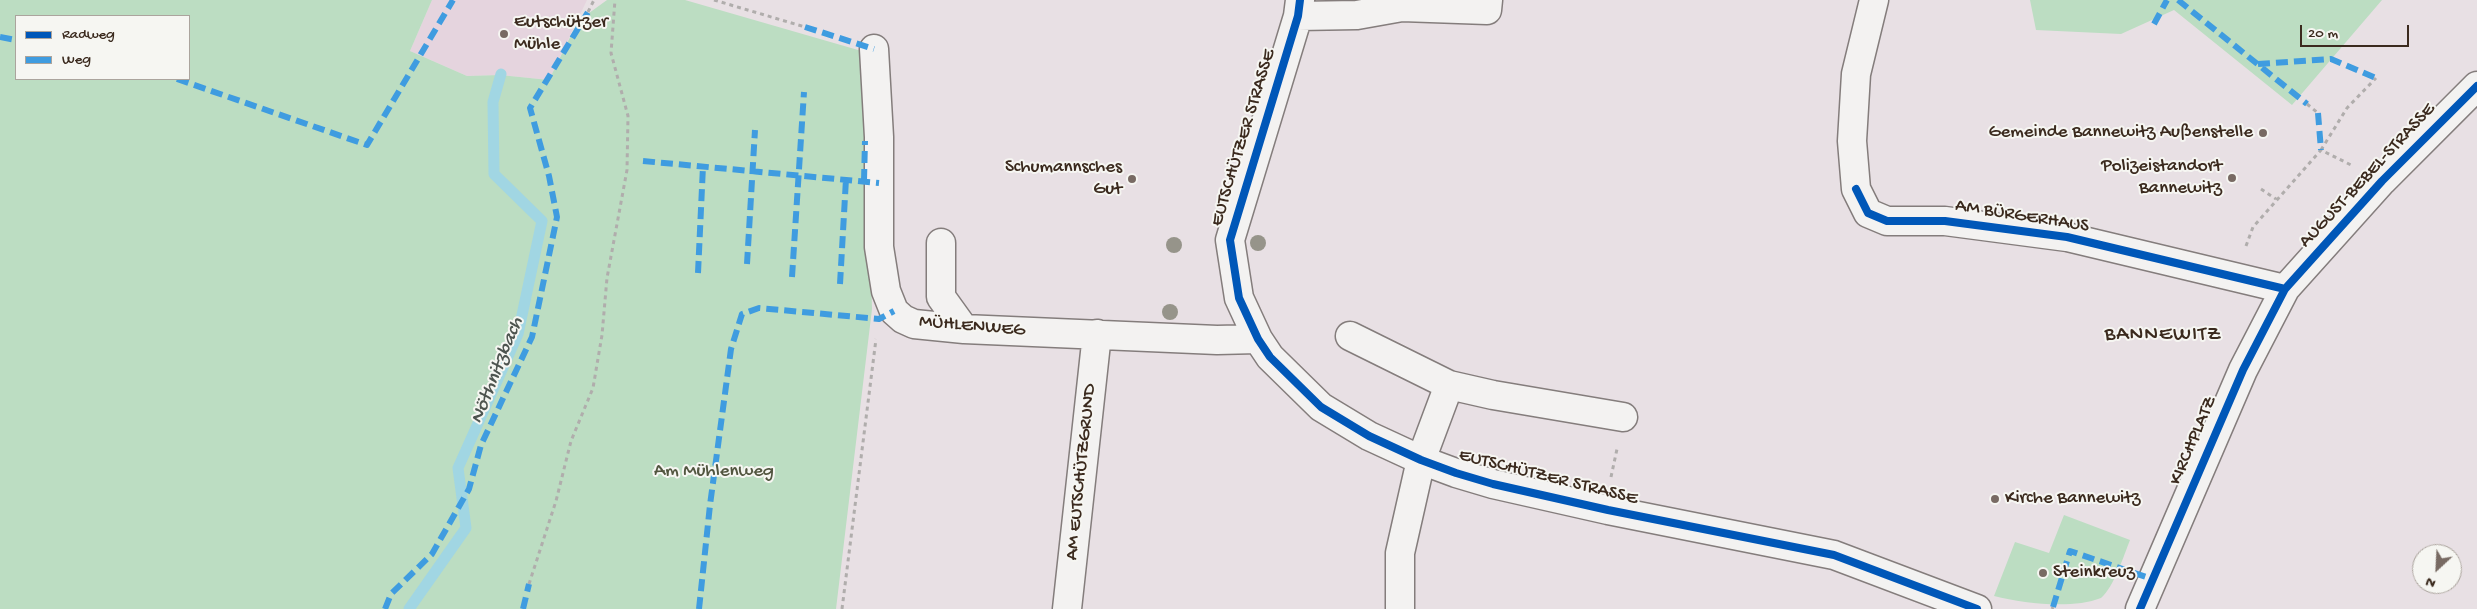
<!DOCTYPE html>
<meta charset="utf-8">
<style>
body{margin:0}
#map{position:relative;width:2477px;height:609px;overflow:hidden;background:#e8e0e4;font-family:"Gochi Hand",sans-serif}
canvas{display:block}
.legend{position:absolute;left:15px;top:15px;width:175px;height:65px;box-sizing:border-box;background:#f6f6f2;border:1px solid #aba49d;margin:0;padding:6px 9px;list-style:none;font-size:15px;color:#3b2a1e}
.legend li{display:flex;align-items:center;gap:10px;height:25px}
.legend b{width:25px;border:1px solid #aba49d}
.north{position:absolute;left:2412px;top:544px;width:50px;height:50px;box-sizing:border-box;background:#f6f6f2;border:1px solid #aba49d;border-radius:50%;rotate:205deg;font-size:14px;font-weight:700;line-height:20px;text-align:center;color:#3b2a1e}
.north::after{content:'';display:block;margin:auto;width:18px;height:22px;background:#786a63;clip-path:polygon(50% 0,100% 100%,50% 72%,0 100%)}
.scale{position:absolute;left:2300px;top:25px;width:109px;height:22px;box-sizing:border-box;border:2px solid #3b2a1e;border-top:0;padding-left:6px;font-size:15px;line-height:18px;white-space:nowrap;color:#3b2a1e;-webkit-text-stroke:4px #f6f6f2;paint-order:stroke}
</style>
<div id="map">
<canvas width="2477" height="609"></canvas>
<ul class="legend">
<li><b style="height:6px;background:#0057b8"></b>Radweg</li>
<li><b style="height:6px;background:#3f9ce0"></b>Weg</li>
</ul>
<div class="north">N</div>
<div class="scale">20 m</div>
</div>
<script>
const c = document.querySelector('canvas').getContext('2d');
c.lineJoin = 'round';
function fill(path, color) {
  c.fillStyle = color;
  c.fill(path, 'evenodd');
}
function trace(path, color, width, dash) {
  c.strokeStyle = color;
  c.lineWidth = width;
  c.lineCap = dash ? 'butt' : 'round';
  c.setLineDash(dash || []);
  c.stroke(path);
}
function drawText(font, color, halo, rows, align = 'center') {
  c.font = font + ' "Gochi Hand",sans-serif';
  c.lineWidth = 4;
  c.setLineDash([]);
  c.textBaseline = 'middle';
  c.strokeStyle = halo;
  c.fillStyle = color;
  for (const [text, x, y, turn = 0] of rows) {
    c.save();
    c.translate(x, y);
    c.rotate((+turn || 0) * Math.PI / 180);
    c.textAlign = isNaN(turn) ? turn : align;
    if (halo) c.strokeText(text, 0, 0);
    c.fillText(text, 0, 0);
    c.restore();
  }
}
fill(new Path2D(`
 M432,0H587L549,80L500,75L467,76L410,51Z`), '#e5d4de');
fill(new Path2D(`
 M0,0H432L410,51L467,76L500,75L549,80L578,21L607,0H685L865,52L872,309L836,609H0ZM16,16H189V79H16Z
 M2030,0H2382L2292,105L2174,10L2121,34L2036,30Z
 M2064,515L2130,540C2124,555 2114,587 2101,598C2073,609 2026,604 1994,596L2015,542L2049,553Z`), '#bcddc2');
trace(new Path2D(`
 M409,609L466,528L458,468L518,334L542,221L494,174L493,102L501,74`), '#a1d6e3', 11);
const minor = new Path2D(`
 M1300,0L1298,16L1230,240L1239,298L1258,339L1270,357L1321,407L1369,436L1421,460L1456,473L1493,484L1608,510L1834,555L1977,609
 M1874,0L1856,74L1852,141L1856,189L1868,213L1887,221H1945L2067,237L2285,289
 M1298,16L1357,15L1402,7L1487,10L1488,0
 M874,49L879,137V247L886,291L894,311L903,319L914,324L964,329L1217,340L1258,339
 M941,243V297L964,329
 M1350,336L1449,385L1493,395L1623,417
 M1067,609L1097,334
 M1400,609V553L1421,460L1449,385
 M2140,609L2243,370L2285,289L2382,181L2477,86`);
trace(minor, '#847d7c', 31);
trace(new Path2D(`
 M714,0L805,27
 M588,12L594,0
 M2307,104L2318,113
 M2321,150L2347,108L2376,78
 M2261,189L2276,199
 M2246,246L2253,227L2321,150L2353,166
 M1611,477L1617,449
 M529,584L556,501L571,441L593,388L602,335L607,278L627,170L628,116L611,53L615,0
 M842,609L876,339
 M2052,609L2053,607`), '#b0adac', 3, [4, 4]);
trace(minor, '#f3f2f1', 28);
trace(new Path2D(`
 M2178,0L2307,104
 M2154,24L2167,0
 M805,27L874,49
 M0,37L16,40
 M2258,64L2331,59L2376,78
 M177,79L367,145L453,0
 M2318,113L2321,150
 M643,161L879,183
 M864,181L865,141
 M747,264L755,130
 M698,273L703,166
 M792,277L804,92
 M840,284L846,179
 M2053,607L2070,551L2152,579
 M385,609L391,594L432,554L469,489L481,445L532,337L557,217L549,176L530,108L588,12
 M523,609L529,584
 M699,609L710,505L731,349L742,314L759,308L879,319L894,311`), '#3f9ce0', 6, [12, 6]);
trace(new Path2D(`
 M1300,0L1298,16L1230,240L1239,298L1258,339L1270,357L1321,407L1369,436L1421,460L1456,473L1493,484L1608,510L1834,555L1977,609
 M1856,189L1868,213L1887,221H1945L2067,237L2285,289
 M2140,609L2243,370L2285,289L2382,181L2477,86`), '#0057b8', 8);
c.fillStyle = '#96948a';
for (const [x, y] of [
 [1258,243],
 [1174,245],
 [1170,312]
]) {
  c.beginPath();
  c.arc(x, y, 8, 0, 2 * Math.PI);
  c.fill();
}
for (const [x, y, r, color] of [
 [504,34,5,"#786a63"],
 [2263,133,5,"#786a63"],
 [2232,178,5,"#786a63"],
 [1132,179,5,"#786a63"],
 [1995,499,5,"#786a63"],
 [2043,573,5,"#786a63"]
]) {
  const dot = new Path2D();
  dot.arc(x, y, r, 0, 2 * Math.PI);
  c.fillStyle = color;
  c.fill(dot);
  trace(dot, '#f6f6f2', 2);
}
drawText('19px', '#3b2a1e', '#f6f6f2', [
 ["Eutschützer",514,23],
 ["Mühle",514,45],
 ["Gemeinde Bannewitz Außenstelle",2253,133,"right"],
 ["Polizeistandort",2222,167,"right"],
 ["Bannewitz",2222,189,"right"],
 ["Schumannsches",1122,168,"right"],
 ["Gut",1122,190,"right"],
 ["Kirche Bannewitz",2005,499],
 ["Steinkreuz",2053,573]
], 'left');
drawText('19px', '#3b2a1e', '#f6f6f2', [
 ["EUTSCHÜTZER STRASSE",1244,138,-73],
 ["AUGUST-BEBEL-STRASSE",2368,176,-47],
 ["AM BÜRGERHAUS",2022,217,9],
 ["MÜHLENWEG",972,327,5],
 ["KIRCHPLATZ",2194,441,-67],
 ["AM EUTSCHÜTZGRUND",1082,472,-84],
 ["EUTSCHÜTZER STRASSE",1548,478,14]
]);
drawText('19px', '#525640', '#f6f6f2', [
 ["Am Mühlenweg",714,472]
]);
drawText('italic 20px', '#4d544f', '#f6f6f2', [
 ["Nöthnitzbach",498,371,-68]
]);
c.letterSpacing = '1px';
drawText('21px', '#3b2a1e', '#f6f6f2', [
 ["BANNEWITZ",2163,336]
]);
c.letterSpacing = '0px';
</script>
